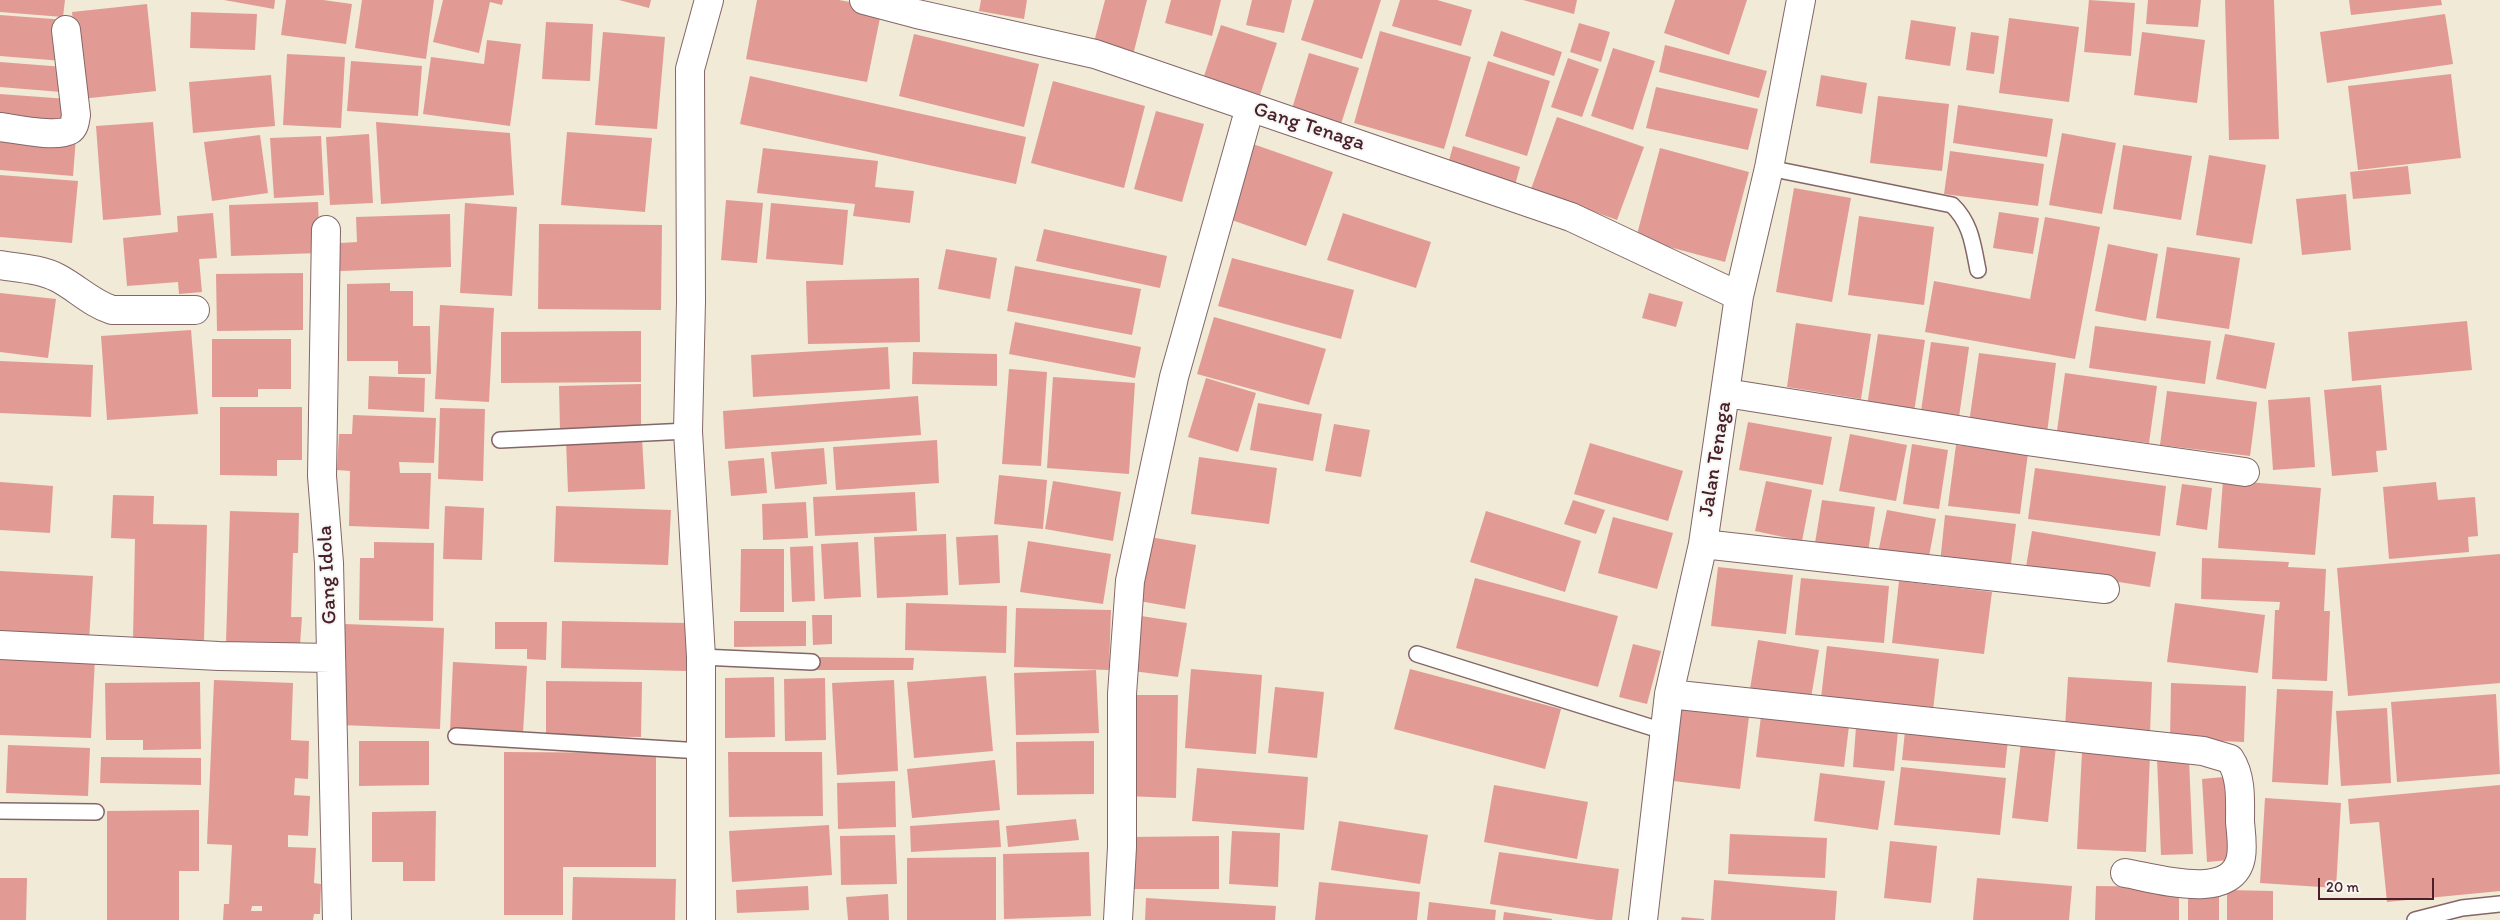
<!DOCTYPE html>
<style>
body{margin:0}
#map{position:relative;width:2500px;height:920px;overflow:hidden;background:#f0ead6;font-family:Itim,sans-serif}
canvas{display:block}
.scale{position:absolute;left:2318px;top:878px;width:116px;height:22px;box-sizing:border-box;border:2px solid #4a1f2b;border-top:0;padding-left:6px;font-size:15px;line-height:18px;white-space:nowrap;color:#4a1f2b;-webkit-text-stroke:4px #f6f6f2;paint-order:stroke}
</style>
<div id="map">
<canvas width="2500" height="920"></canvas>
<div class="scale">20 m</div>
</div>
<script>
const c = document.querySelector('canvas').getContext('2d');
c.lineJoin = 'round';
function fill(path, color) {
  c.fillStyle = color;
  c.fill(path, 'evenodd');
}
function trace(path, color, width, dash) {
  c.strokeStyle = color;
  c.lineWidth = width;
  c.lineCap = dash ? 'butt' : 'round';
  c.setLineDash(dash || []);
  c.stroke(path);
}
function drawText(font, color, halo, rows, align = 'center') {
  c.font = font + ' Itim,sans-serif';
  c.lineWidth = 4;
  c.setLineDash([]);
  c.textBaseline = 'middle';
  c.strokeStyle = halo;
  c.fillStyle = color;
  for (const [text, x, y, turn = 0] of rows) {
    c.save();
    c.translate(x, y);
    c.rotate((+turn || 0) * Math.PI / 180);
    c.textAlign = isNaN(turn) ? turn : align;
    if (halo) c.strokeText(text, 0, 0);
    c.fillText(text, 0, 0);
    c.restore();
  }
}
fill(new Path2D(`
 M0,0H65L63,17L0,12Z
 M224,0H275L274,9Z
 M286,0H323L352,4L346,44L281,35Z
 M362,0H434L426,59L355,48Z
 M443,0H503L502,5L490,2L479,53L433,42Z
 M619,0H651L649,8Z
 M757,0H839L882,8L867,82L746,59Z
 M981,0H1027L1024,19L979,11Z
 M1105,0H1147L1133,55L1093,46Z
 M1171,0H1221L1212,36L1165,23Z
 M1252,0H1292L1284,33L1246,25Z
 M1314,0H1381L1362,59L1301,40Z
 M1400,0H1437L1472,10L1461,46L1392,26Z
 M1523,0H1577L1574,14Z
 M1675,0H1747L1729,55L1664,33Z
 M2089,0L2135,3L2131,56L2084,52Z
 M2148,0H2201L2198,27L2146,24Z
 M2225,0H2274L2279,139L2229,140Z
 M2349,0H2441L2442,5L2351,15Z
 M147,4L156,91L81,99L72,12Z
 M191,12L257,14L255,50L190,48Z
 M2445,14L2453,64L2327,83L2320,32Z
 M0,15L66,20L63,61L0,56Z
 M2009,18L2079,27L2069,102L1999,93Z
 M1911,20L1956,27L1950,66L1905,59Z
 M546,22L593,24L590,81L542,79Z
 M1579,23L1610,32L1601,62L1570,52Z
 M1221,25L1277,43L1260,95L1204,76Z
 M1380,31L1471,57L1444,149L1354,123Z
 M1501,31L1562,52L1554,76L1493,56Z
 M603,32L665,37L657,129L595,125Z
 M1971,32L1999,36L1994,74L1966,70Z
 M2142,32L2205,40L2197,103L2134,95Z
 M914,34L1039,64L1024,127L899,96Z
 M487,40L521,44L510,126L423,114L431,57L484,64Z
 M1665,45L1767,71L1759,98L1659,72Z
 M1613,48L1655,61L1633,130L1591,116Z
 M1309,53L1359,68L1340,127L1291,112Z
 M287,54L345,57L341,128L283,125Z
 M1568,58L1599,69L1582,117L1551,107Z
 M351,61L422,66L418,116L347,111Z
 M1488,61L1550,81L1527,156L1465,136Z
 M0,62L64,67L61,92L0,87Z
 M2451,74L2461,158L2358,170L2348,86Z
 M271,75L275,126L193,133L189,82Z
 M1821,75L1867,83L1862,114L1816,106Z
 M750,76L1026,137L1016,184L740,124Z
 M1053,81L1145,106L1124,188L1031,163Z
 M1656,87L1758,109L1748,150L1646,128Z
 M0,94L68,99L66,125L0,119Z
 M1878,96L1949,104L1942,171L1870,163Z
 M1958,105L2053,119L2047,157L1953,143Z
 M1156,111L1204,124L1182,202L1134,189Z
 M1557,117L1644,147L1617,220L1531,189Z
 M153,122L161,215L103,220L96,126Z
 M376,122L510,133L514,195L381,204Z
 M0,130L76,137L73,176L0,170Z
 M567,132L652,138L645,212L561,205Z
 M2062,133L2116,143L2102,214L2049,205Z
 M369,134L373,203L330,205L326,137Z
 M260,135L268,193L212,201L204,142Z
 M321,136L324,195L274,198L270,138Z
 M1253,144L1333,172L1306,246L1226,218Z
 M2123,145L2192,156L2181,220L2113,209Z
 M1453,146L1520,167L1515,185L1448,164Z
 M763,148L878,161L875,187L914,191L910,223L853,216L855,204L757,193Z
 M1660,148L1749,172L1725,262L1636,238Z
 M1950,151L2044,164L2038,206L1944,194Z
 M2209,155L2266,165L2252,244L2196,235Z
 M2408,166L2411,194L2353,199L2350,172Z
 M0,175L78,181L72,243L0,237Z
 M1794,188L1851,198L1832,302L1776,292Z
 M2346,194L2351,250L2302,255L2296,199Z
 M726,200L763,203L757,263L721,260Z
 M318,202L320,253L231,256L229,205Z
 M465,203L517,207L512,296L460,293Z
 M771,203L848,210L843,265L766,259Z
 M1999,212L2039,218L2033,254L1993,248Z
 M213,213L217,258L199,259L202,292L179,294L178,282L127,286L123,238L178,232L177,216Z
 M1343,213L1431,242L1416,288L1327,260Z
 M450,214L451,267L340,271V243L357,242L356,217Z
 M1859,216L1934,227L1924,305L1848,295Z
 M2045,217L2100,227L2075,359L1925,332L1934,281L2030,299Z
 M539,224L662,225L661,310L538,309Z
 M1044,229L1167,256L1160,288L1036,261Z
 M2108,244L2158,254L2146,321L2095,311Z
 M2167,247L2240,258L2229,329L2156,318Z
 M946,249L997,258L990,299L938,289Z
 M1232,258L1354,290L1341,339L1218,306Z
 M1015,266L1141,289L1132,335L1007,311Z
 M303,273V330L217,331L216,274Z
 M919,278L920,342L808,344L806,281Z
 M390,283V291H413V326H430L431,374H398V361H347V284Z
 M0,293L56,299L48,358L0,352Z
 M1649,293L1683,302L1676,327L1642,318Z
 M440,305L494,308L489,402L435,399Z
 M1214,317L1326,349L1309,405L1197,374Z
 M2467,321L2472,370L2352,381L2348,332Z
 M1015,322L1141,347L1135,378L1009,354Z
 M1796,323L1871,334L1861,399L1787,387Z
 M2095,326L2211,341L2205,384L2089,368Z
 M191,330L198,414L107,420L101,336Z
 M641,331V382L501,383V332Z
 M1878,334L1925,340L1914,412L1867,406Z
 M2225,334L2275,343L2266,389L2216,379Z
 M212,339H291V389H258V397H212Z
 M1931,342L1969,347L1958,424L1920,418Z
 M888,347L890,389L753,397L751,355Z
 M913,352L997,354V386L912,384Z
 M1979,353L2056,363L2047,433L1969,423Z
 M0,361L93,365L91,417L0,413Z
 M1009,369L1047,372L1041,466L1002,464Z
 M2065,373L2157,386L2149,443L2057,431Z
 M369,376L425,378L424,412L368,409Z
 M1053,377L1135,383L1129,474L1047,468Z
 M1206,378L1256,393L1238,452L1188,437Z
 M641,384V428L560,430L559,386Z
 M2381,385L2387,450L2376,451L2378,472L2332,476L2324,390Z
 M2167,391L2257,402L2250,456L2160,445Z
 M918,396L921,435L725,449L723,411Z
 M2310,397L2315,467L2273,470L2268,400Z
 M1258,403L1322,414L1313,461L1250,450Z
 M220,407H302V460H277V476L220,475Z
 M440,408L485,409L483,481L438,479Z
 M353,415L436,418L434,463L399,462L400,473H431L429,529L349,526L350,471L337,470L339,434H352Z
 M1748,422L1832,437L1823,485L1739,470Z
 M1334,424L1370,430L1361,477L1325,471Z
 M1850,434L1907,445L1896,501L1839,491Z
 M642,438L645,489L568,492L566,441Z
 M937,440L939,483L836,490L833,447Z
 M1590,443L1683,471L1668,521L1574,494Z
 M1912,444L1948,450L1939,509L1903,504Z
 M1956,445L2028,453L2020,514L1948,506Z
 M824,448L827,484L775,489L771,452Z
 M1199,457L1277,468L1269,524L1191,514Z
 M764,458L767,493L731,496L728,461Z
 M2035,468L2166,486L2160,536L2028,519Z
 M999,475L1047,480L1043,529L994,524Z
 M2223,480L2321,488L2315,555L2218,548Z
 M1053,481L1121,492L1113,541L1045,529Z
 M1766,481L1812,490L1802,541L1755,531Z
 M0,482L53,486L50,533L0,530Z
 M2436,482L2438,500L2475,497L2478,536L2468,537L2469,552L2389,559L2383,487Z
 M2182,484L2212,488L2207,530L2176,525Z
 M915,492L917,531L815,536L813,497Z
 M113,495L154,496L153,524L207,525L204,641L133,640L135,539L111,538Z
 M1573,500L1605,510L1596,534L1564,524Z
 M1822,500L1875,507L1868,552L1815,543Z
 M806,502L808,538L763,540L762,504Z
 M445,506L484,508L482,560L443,559Z
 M556,506L671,510L668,565L554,562Z
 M1887,510L1936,519L1928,562L1878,553Z
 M230,511L299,513L298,553H293L291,617H302L300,645L226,643Z
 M1486,511L1581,541L1565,592L1470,562Z
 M1945,515L2016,524L2010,571L1940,563Z
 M1613,517L1673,533L1657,589L1598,573Z
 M2032,531L2156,552L2150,587L2026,567Z
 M946,534L948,595L877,598L874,537Z
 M998,535L1000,583L959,585L956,537Z
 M1150,537L1196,545L1185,609L1139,601Z
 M1028,541L1111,554L1103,604L1020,592Z
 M374,542L434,543L433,621L359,620L360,558H374Z
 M858,542L861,597L824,599L821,544Z
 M813,546L815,601L792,602L790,547Z
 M741,549H784V612H740Z
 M2500,554V683L2348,696L2337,568Z
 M2202,558L2289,562L2288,567L2326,569L2324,611H2330L2327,681L2272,679L2275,610H2279L2280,602L2201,599Z
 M1718,567L1793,575L1786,634L1711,626Z
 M0,571L93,576L89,641L0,636Z
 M1475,578L1618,616L1598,687L1456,648Z
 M1801,578L1889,586L1884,643L1795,635Z
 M1899,581L1992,592L1984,654L1892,643Z
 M906,603L1007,606L1006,653L905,650Z
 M2175,603L2265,615L2258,673L2167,662Z
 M1016,608L1111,610L1109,670L1014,667Z
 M812,615H832V644L813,645Z
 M1141,616L1187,623L1178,677L1133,671Z
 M562,621L688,623L687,671L561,668Z
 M734,621H806V646L734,647Z
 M495,622H547L546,660L527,659V649H495Z
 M345,624L444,628L440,729L341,725Z
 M1758,640L1819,650L1811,698L1750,689Z
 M1633,644L1661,651L1647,704L1619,697Z
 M1827,646L1939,659L1933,710L1821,698Z
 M0,654L95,658L91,738L0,735Z
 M817,657L914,658L913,670H816Z
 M453,662L527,666L523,733L450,731Z
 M1191,669L1262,675L1256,754L1185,748Z
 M1410,669L1561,709L1545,769L1394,729Z
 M1096,670L1099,733L1016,735L1014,673Z
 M986,676L993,751L914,758L907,682Z
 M774,677L775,737L725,738V678Z
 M2068,677L2152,682L2150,733L2065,728Z
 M825,678L826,740L785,741L784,679Z
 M214,680L293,683L291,740L309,741L308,779L295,778L294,795L310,796L308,836L288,835V847L316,848L314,883L321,884L320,914H314L313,920H223L224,904H229L232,845L207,844ZM252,906H262V911H251Z
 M894,680L898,771L837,775L832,683Z
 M546,681L642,682L641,737L546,736Z
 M200,682L201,749L143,750V740H106L105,683Z
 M2171,683L2246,686L2244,742L2170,739Z
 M1275,687L1324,692L1317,758L1268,753Z
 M2277,689L2333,691L2328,785L2272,782Z
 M2496,694L2500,774L2397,782L2391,702Z
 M1127,695H1178L1176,798L1125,796Z
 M2387,708L2391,783L2341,786L2336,711Z
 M1682,709L1749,717L1740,789L1673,781Z
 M1761,716L1849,726L1844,767L1756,757Z
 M1856,727L1898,731L1894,771L1853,767Z
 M1905,731L2008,740L2005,768L1902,760Z
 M359,741H429V785L359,786Z
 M1094,741V794L1017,795L1016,742Z
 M2021,742L2056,746L2048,822L2012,818Z
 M8,745L90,748L88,796L6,793Z
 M504,752L656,753V867H563V915H504Z
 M728,752H822L823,816L729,817Z
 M2082,752L2150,755L2146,852L2077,849Z
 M101,757L201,758V785L100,783Z
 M2157,759H2189L2193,854L2161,855Z
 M995,760L1000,810L912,818L907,769Z
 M1901,767L2006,778L2000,835L1894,825Z
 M1197,768L1308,777L1304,830L1192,821Z
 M1820,773L1885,781L1878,830L1814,821Z
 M2224,777L2229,860L2207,862L2202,779Z
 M895,781L896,827L838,829L837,783Z
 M1494,785L1588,802L1577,859L1484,842Z
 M2500,785V891L2387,902L2379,822L2350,824L2348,799Z
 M2265,798L2341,803L2336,888L2260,883Z
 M199,810V871H179V920H107V811Z
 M436,811L435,881H403V862H372V812Z
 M1076,819L1079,840L1008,847L1006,826Z
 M999,820L1001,847L911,852L910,826Z
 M1339,821L1428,835L1420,884L1331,870Z
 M829,825L832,875L732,882L729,831Z
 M1232,831L1280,833L1278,887L1229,884Z
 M1730,834L1827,838L1825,878L1728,874Z
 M895,835L897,884L841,885L840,836Z
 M1219,836V889H1130L1129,837Z
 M1890,841L1937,846L1931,903L1884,898Z
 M1089,852L1091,916L1004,919L1003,854Z
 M1499,852L1619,869L1612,920H1597L1490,904Z
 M996,857V920H907V858Z
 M573,877L676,879L675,920H572Z
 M0,878H27L26,920H0Z
 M1977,878L2072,886L2069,920H1973Z
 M1714,880L1837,891L1835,920H1711Z
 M1319,882L1420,892L1417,920H1315Z
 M808,886L809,910L737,913L736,890Z
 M2096,886L2179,887V920H2095Z
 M2227,890L2273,891V920H2227Z
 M2219,893V920H2188V894Z
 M888,894L889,920H848L846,897Z
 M1146,898L1276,906L1275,920H1145Z
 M1429,902L1496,910L1495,920H1427Z
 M1504,912L1552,919V920H1503Z
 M1682,917L1704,919V920H1681Z`), '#e29b94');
const service = new Path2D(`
 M1769,168L1952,205C1971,223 1973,245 1978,270
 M500,440L688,431
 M1417,654L1663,731
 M701,657L812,662
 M456,736L701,751
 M0,811L96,812
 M2415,920L2462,908L2500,904`);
const minor = new Path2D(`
 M864,0L917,14L1095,54L1571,217L1739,296
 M0,127C16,129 56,138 70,130C75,127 75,120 76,115L66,30
 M326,230L322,476L329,563L337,920
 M0,265C19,268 41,269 58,278C77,288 91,303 112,310H195
 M1726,393L2027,441L2245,472
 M1703,544L2105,589
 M0,645L219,656L331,658
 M1669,694L2203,751L2230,759C2242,777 2240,801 2240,822C2241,833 2243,846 2241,857C2233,903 2155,878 2125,873
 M701,920V657L688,431L691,301L690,69L709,0
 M1118,920L1122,847V694L1130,581L1174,377L1250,107
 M1643,920L1669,694L1703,544L1739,296L1769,168L1801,0`);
trace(service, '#846667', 18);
trace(minor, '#846667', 30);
trace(service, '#fff', 15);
trace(minor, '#fff', 28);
drawText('21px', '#4a1f2b', '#f6f6f2', [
 ["Gang Tenaga",1309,127,18],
 ["Jalan Tenaga",1716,459,-81],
 ["Gang Idola",328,575,-93]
]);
</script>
